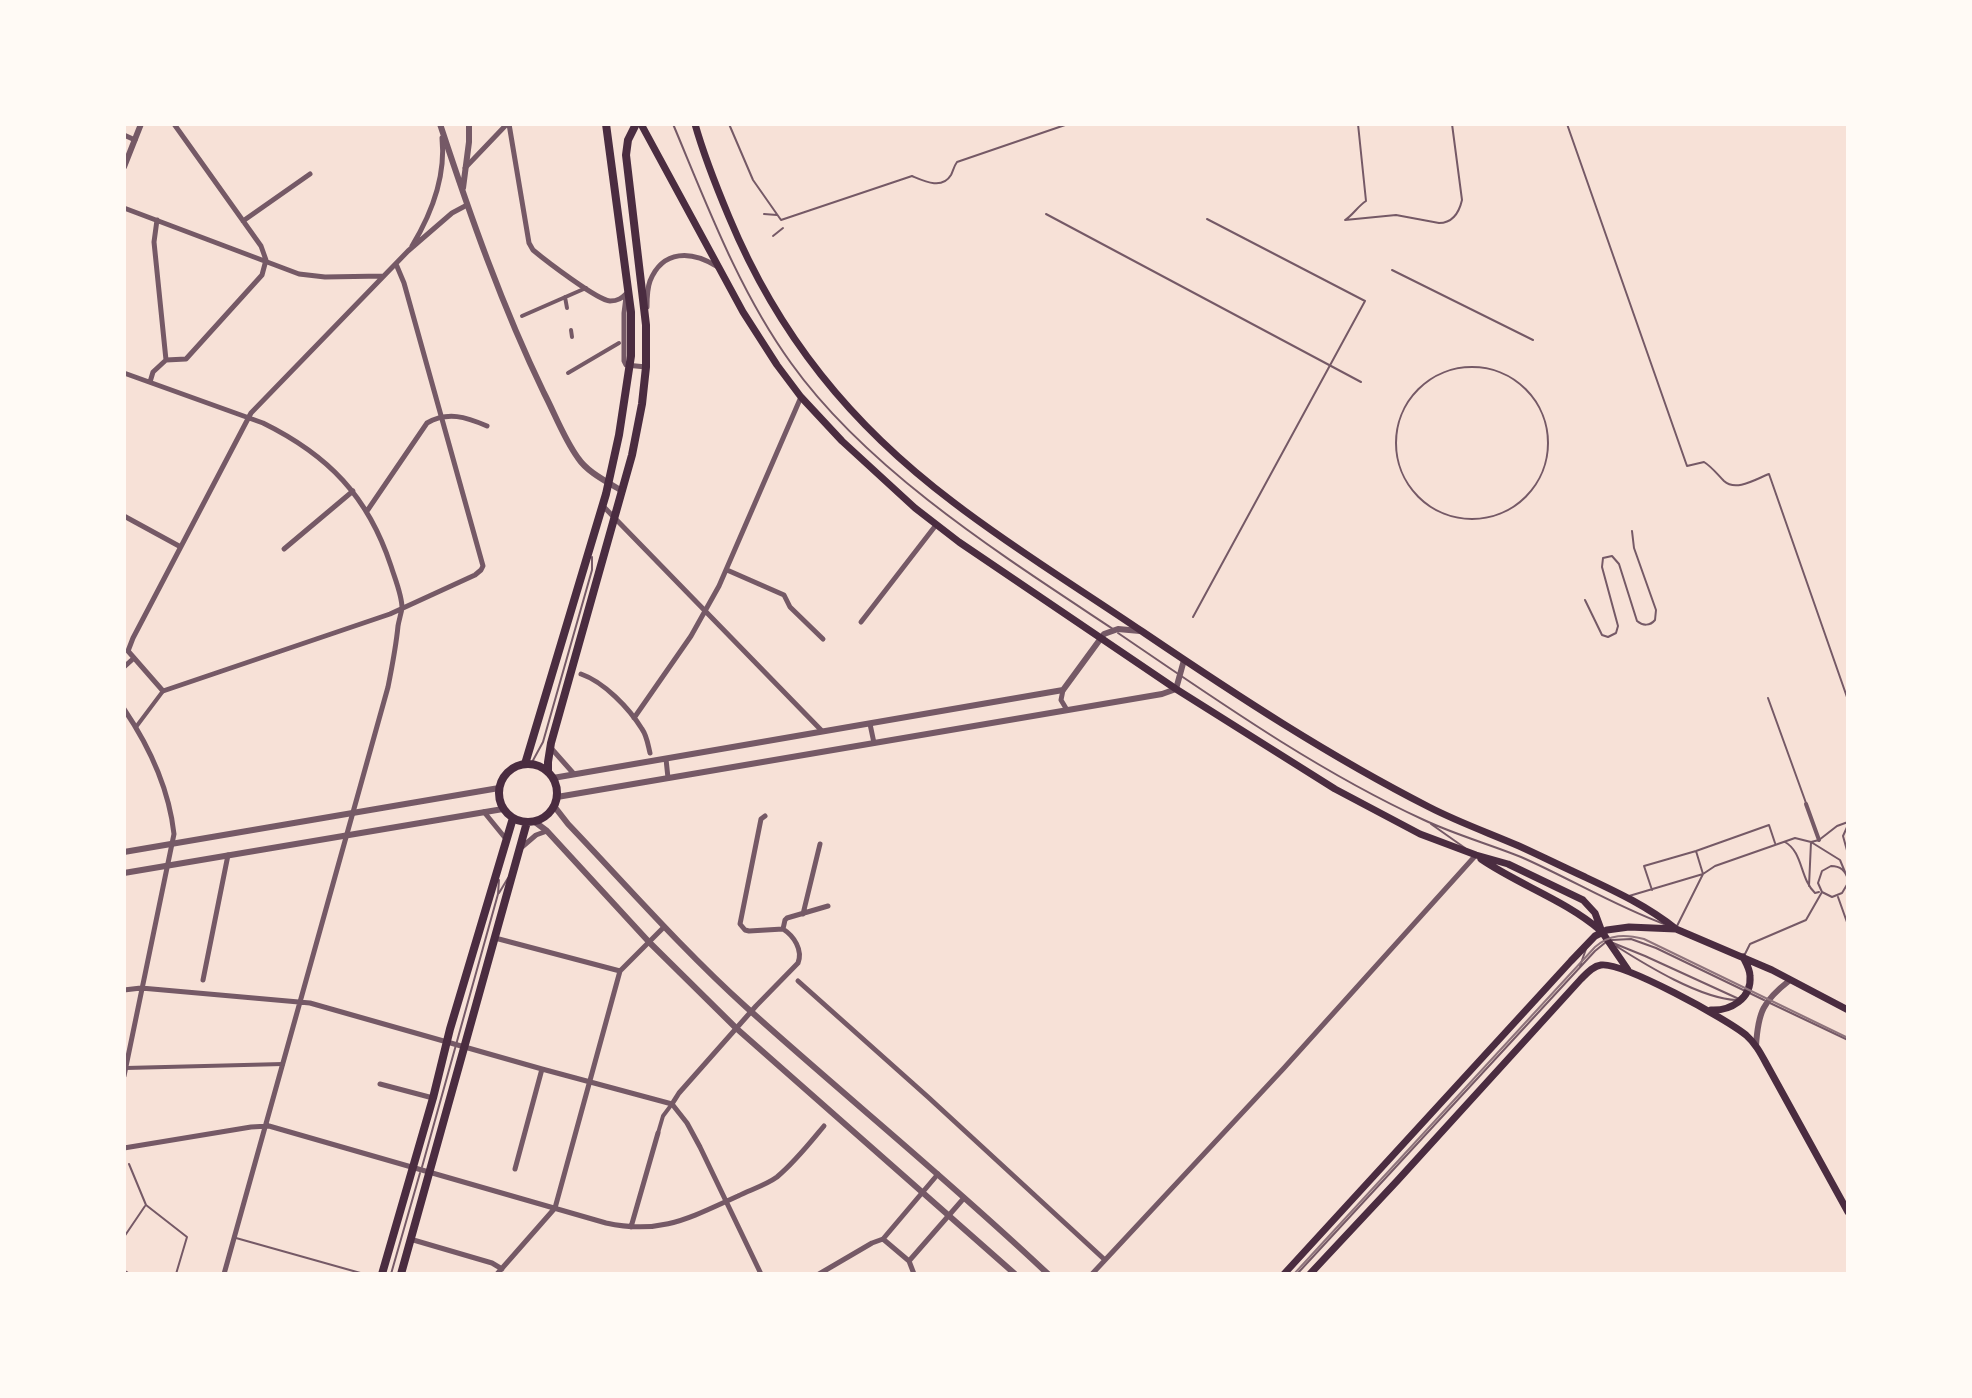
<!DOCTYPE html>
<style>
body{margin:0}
#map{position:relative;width:1972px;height:1398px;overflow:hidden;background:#f7e1d7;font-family:Lato,sans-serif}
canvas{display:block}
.frame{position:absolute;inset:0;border:126px solid #fffaf5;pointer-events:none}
</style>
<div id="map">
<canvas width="1972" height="1398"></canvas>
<div class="frame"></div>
</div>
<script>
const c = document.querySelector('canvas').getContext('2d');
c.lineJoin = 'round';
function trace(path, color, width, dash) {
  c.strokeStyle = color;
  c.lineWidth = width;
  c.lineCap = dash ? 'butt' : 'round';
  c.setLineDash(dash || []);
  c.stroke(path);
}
trace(new Path2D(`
 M673,124C707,205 739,291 791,363C868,471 1003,556 1113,629
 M729,124L753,180L781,220L912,176C924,181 942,190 951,175C953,171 954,166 957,162L1068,124
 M1358,124L1366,201C1358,206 1353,215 1345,220L1396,215L1439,223C1453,223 1459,213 1462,200L1452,124
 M1567,124L1687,466L1704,462C1712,467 1717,474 1724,481C1736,492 1756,479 1769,474L1848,700
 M764,214L777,215
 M1046,214L1361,382
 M773,236L783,228
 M1392,270L1533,340
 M1396 443a76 76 0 1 1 152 0a76 76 0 1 1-152 0Z
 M1585,600L1602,635L1608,637L1616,633L1618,626L1602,567L1603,558L1612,556L1619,564L1637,621C1643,626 1650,626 1655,620L1656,610L1634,548L1632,531
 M1193,617L1365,301L1207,219
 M1118,633C1215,699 1317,771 1424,820C1456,835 1489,844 1521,857C1569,878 1615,906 1664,924
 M1768,698L1806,803
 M531,764L543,742L592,570V557
 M1848,804V807
 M1431,824L1465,848
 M1848,825L1843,836L1848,854
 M1785,842C1803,852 1800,879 1815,893L1819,892
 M1848,880C1846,871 1840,866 1831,866L1822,871L1818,883L1822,892L1832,897L1842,893L1848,883
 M1809,886L1811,842L1840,860L1845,872
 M1652,890L1644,866L1696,851L1769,825L1775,843
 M499,893L508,878
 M1629,896L1703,874L1715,866L1795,838L1811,842L1819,840L1837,826L1848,822
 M1838,897L1848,925
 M1677,926L1703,874L1696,851
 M1612,940L1631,939L1656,948L1764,1000
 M1613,943L1645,956L1739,999
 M1616,946C1646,965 1701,999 1737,1000
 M1744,956L1750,944L1806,920L1822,892
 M1580,966L1586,949
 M1770,1003L1848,1040
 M129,1164L146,1205L187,1237L176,1274
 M422,1167L498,894L499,880
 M124,1237L145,1206
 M236,1238L364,1274
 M391,1274L420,1173
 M1297,1274L1595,951L1606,942`), '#755966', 2);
trace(new Path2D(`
 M565,297L567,308
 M522,316L586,288
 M571,330L572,337
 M568,373L619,343
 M136,727L163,691
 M1806,804L1819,840
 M126,1068L283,1064
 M658,1133L663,1116L672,1104`), '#755966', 4);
trace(new Path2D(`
 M509,124L529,243L533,250C545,260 597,300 610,301C618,301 622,298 627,293
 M124,135L135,140
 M465,168L507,124
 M124,208L299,274L325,277L383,276
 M243,221L310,174
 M412,246C432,213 446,177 442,138
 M626,297L624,313V361L626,365L646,367
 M647,307C647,298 647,289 650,281C663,249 692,251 716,266
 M166,360L186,359L262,275L266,260L261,246L174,124
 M124,373L263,423C328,455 368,496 391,566C395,579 402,595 402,608C401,614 399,620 398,626C396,647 392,667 388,687L224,1274
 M150,382L153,372L166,360L154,242L157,220
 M603,506L822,731
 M367,511L427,423C448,411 466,417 487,426
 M124,516L179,546
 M284,549L353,491
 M727,570L784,595L790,607L823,639
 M861,622L936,525
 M128,651L163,691L390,614L475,575L481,570L483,566L404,283L396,264
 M128,651L133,638L251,413L408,251L452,213L467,205
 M124,667L134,658
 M581,674C604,682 629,708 642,729C647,736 648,745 650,753
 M1063,690L1061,700L1067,710
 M124,709C149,746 169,789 174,834L124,1076
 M634,718L691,636L719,586L801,397
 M870,724L874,743
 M551,748L574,774
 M666,759L668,778
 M484,812L506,839
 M522,847L536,835L547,831
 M803,914L820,844
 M783,929L785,920L787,918L828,906
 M495,938L620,971
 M203,980L228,855
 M798,981L928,1097L1105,1260
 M124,990L141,988L310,1003L542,1069L672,1104L687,1123L700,1147L761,1274
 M380,1084L433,1098
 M672,1104L679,1093L756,1006L798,963C803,950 794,936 783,929L749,931L745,930L740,924L761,819L765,816
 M124,1148L251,1127L269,1126L606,1223C661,1235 689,1218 738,1196C750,1190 766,1185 777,1177C795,1162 809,1144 824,1126
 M515,1169L542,1069
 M631,1227L658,1133
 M410,1239L492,1263L502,1269
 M883,1239L909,1261L914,1274
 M909,1261L964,1198
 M497,1274L555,1208L620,971L664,927
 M819,1274L872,1243L883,1239L938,1174
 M1092,1274L1284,1068L1476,855`), '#755966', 5);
trace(new Path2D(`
 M440,124C470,215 502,306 544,393C555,414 564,439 578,458C588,473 608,482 622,491
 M124,167L141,124
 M463,188L469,142V124
 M553,778L1063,690L1104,634L1118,629L1140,631
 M557,797L1162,694L1176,689L1184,660
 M554,806L568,824C627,886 683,950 746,1007C846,1097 951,1182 1048,1274
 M535,822L547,831L649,942L736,1028L1015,1274
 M124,852L499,788
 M124,873L503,809
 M1756,1046C1758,1012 1763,1001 1790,980
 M124,1273L126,1274`), '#755966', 6);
trace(new Path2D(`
 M641,124L743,312L777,365L801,397L842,441L915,508L959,542L1176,689L1335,789L1420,834L1476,855L1508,864L1583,900L1595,913L1602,932L1628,970
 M695,124C704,156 716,186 729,217C778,335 851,425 953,502C1014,549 1080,589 1143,632C1236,695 1329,756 1429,807C1458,822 1489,833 1519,846C1541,856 1563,867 1585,877C1617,892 1647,906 1676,929
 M1481,859C1519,885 1565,900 1600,930
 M1711,1010C1730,1011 1752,999 1750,976C1750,969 1746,963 1743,957
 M1284,1274L1571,961L1595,936L1607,930L1629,927L1676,929L1772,970L1848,1010
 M1310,1274L1397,1181L1581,979C1587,973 1593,966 1601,965C1623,962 1727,1019 1746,1035C1756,1044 1761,1054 1767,1065L1848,1212`), '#4a2c40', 7);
trace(new Path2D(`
 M499 793a29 29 0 1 1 58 0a29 29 0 1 1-58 0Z
 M525,764L606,494L619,435L631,356V312L606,124
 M548,772V762L551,743L632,455L642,404L646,367V325L626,155L628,140L636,124
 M382,1274L433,1098L450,1029L513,818
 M401,1274L527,822`), '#4a2c40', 8);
trace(new Path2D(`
 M1294,1274L1595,947C1610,934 1625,934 1644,939L1848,1038`), '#8f747c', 2);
</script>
